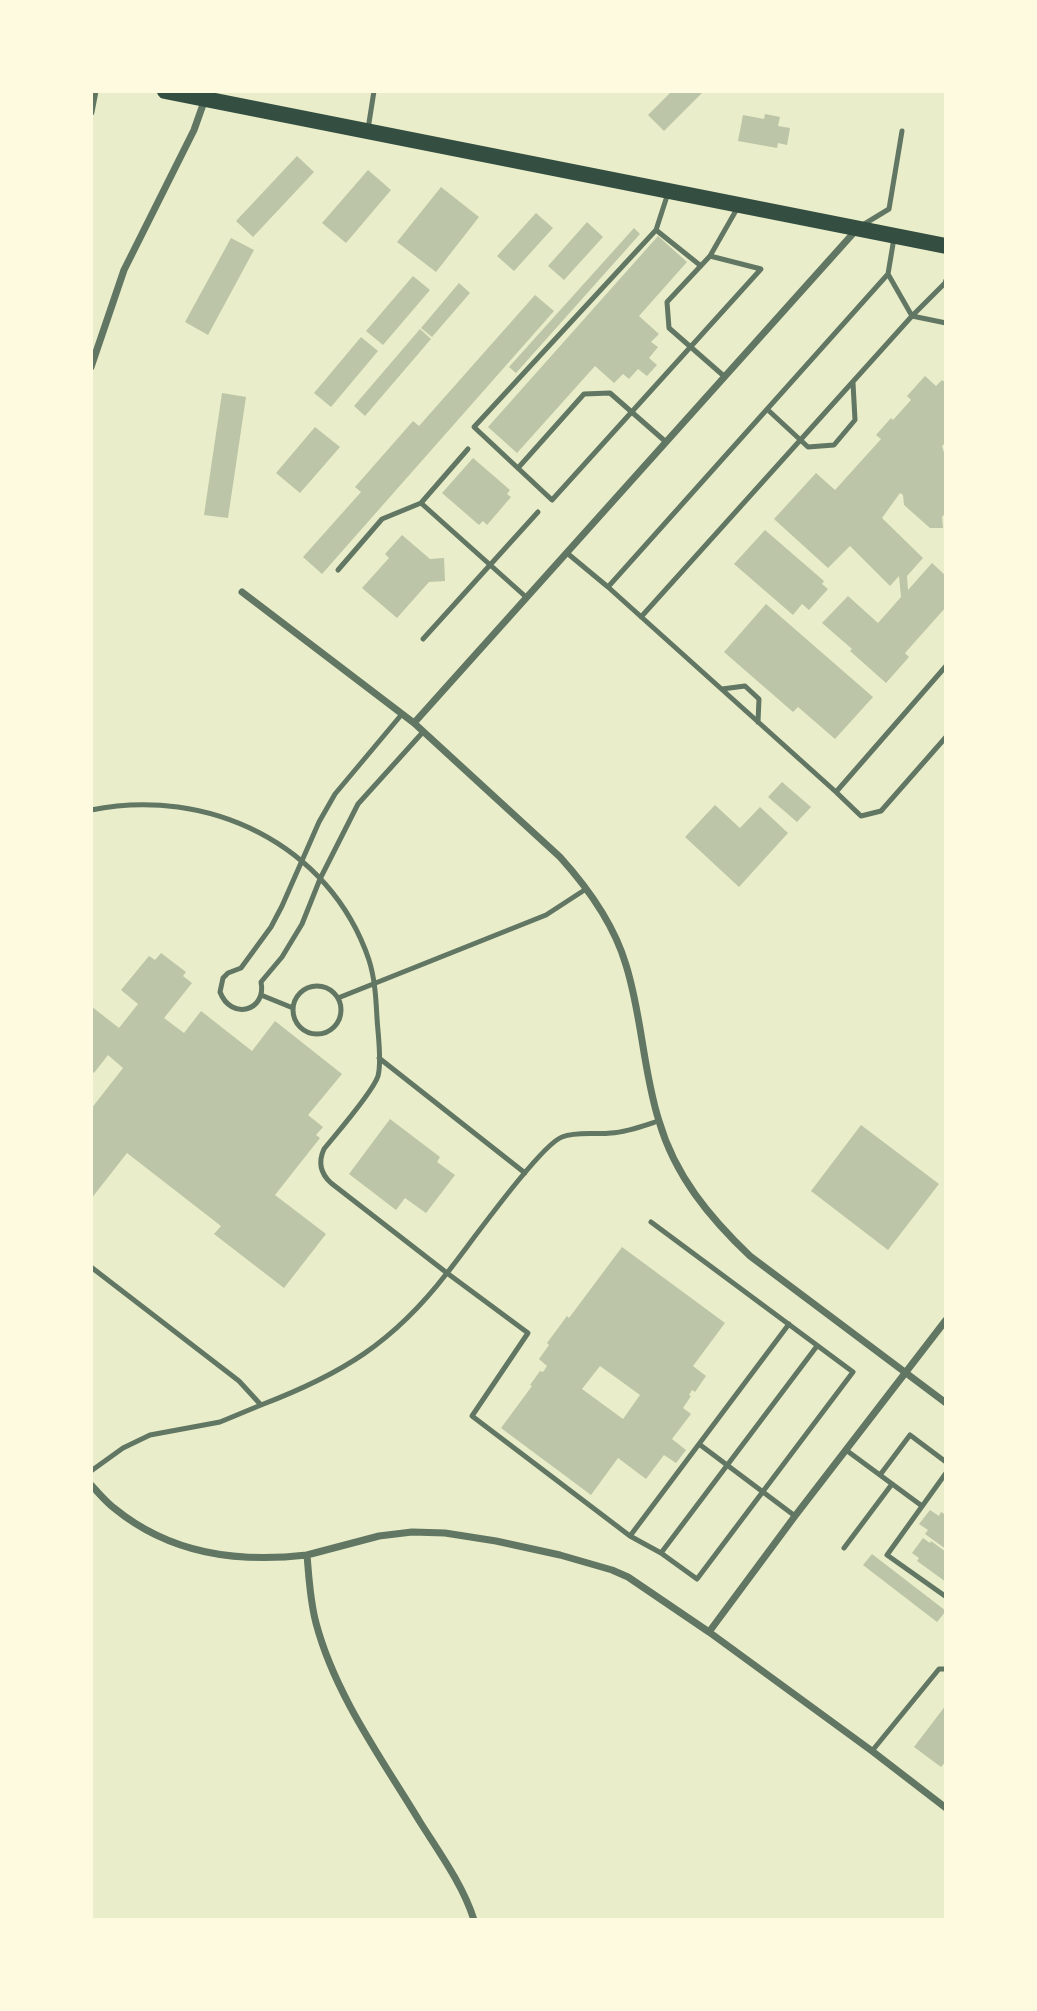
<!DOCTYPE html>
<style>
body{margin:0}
#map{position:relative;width:1037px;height:2011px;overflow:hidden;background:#e9edc9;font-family:"Noto Sans",sans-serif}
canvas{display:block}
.frame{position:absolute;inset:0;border:93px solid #fefae0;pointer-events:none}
</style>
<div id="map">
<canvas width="1037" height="2011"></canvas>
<div class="frame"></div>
</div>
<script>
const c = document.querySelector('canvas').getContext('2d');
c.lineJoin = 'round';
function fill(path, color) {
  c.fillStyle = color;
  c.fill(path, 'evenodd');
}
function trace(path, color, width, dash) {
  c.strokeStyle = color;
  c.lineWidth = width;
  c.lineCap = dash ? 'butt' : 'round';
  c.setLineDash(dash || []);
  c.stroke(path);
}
fill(new Path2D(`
 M672,91H704L664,131L648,115Z
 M765,114L780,117L778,126L790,128L787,145L778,143L777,148L738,141L743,115L764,119Z
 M297,156L314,172L253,237L236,221Z
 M368,170L391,190L346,243L322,223Z
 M441,187L479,217L436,272L397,242Z
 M536,213L553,228L514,271L497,256Z
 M587,222L603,237L564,280L548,266Z
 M634,228L640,234L516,373L509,367Z
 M658,236L687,262L639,316L659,334L651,342L658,347L649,358L657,365L647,376L638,369L629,379L623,374L614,383L595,366L517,453L488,427Z
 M231,238L254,250L208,335L185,322Z
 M413,276L430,290L383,345L366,331Z
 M459,283L470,293L432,337L421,328Z
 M535,295L554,311L322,574L303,557L361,492L355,487L413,421L419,426Z
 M420,329L431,339L365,416L354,406Z
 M361,337L378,351L331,407L314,393Z
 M925,376L936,386L942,380L946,383V442L942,446L946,459V512L942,517L943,528H930L904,505L903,495L900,493L882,518L923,558L907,576L908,590L932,563L946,576V607L905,653L909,657L886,683L850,651L852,649L822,623L848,596L878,623L901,597L899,576L890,586L850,546L828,568L774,519L816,473L835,490L881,439L876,435L891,418L893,420L911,400L907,396Z
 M222,393L246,397L228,518L204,515Z
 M315,427L340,447L300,493L276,473Z
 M473,458L510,490L507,494L511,497L487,525L483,521L479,525L442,493Z
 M765,530L824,581L822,584L828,589L809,610L802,604L793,615L734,564Z
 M402,535L430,559L444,558L445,581L429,582L397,618L362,588L389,558L385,554Z
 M766,604L873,697L835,739L798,707L793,712L724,652Z
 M782,782L811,807L797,822L768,797Z
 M715,805L740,828L760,807L788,833L739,887L685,837Z
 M161,953L186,972L183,976L192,983L164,1018L184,1033L201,1011L252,1051L275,1021L342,1074L308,1115L323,1127L316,1135L320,1138L275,1195L326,1234L284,1288L214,1234L221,1226L127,1153L91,1199V1109L123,1068L108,1055L94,1073L91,1070V1006L119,1028L138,1004L121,990L149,956L155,960Z
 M390,1119L440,1157L437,1162L455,1175L426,1213L405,1198L396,1210L349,1174Z
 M861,1125L939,1184L888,1250L811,1191Z
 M622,1247L725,1323L693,1366L706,1376L695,1392L692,1390L689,1395L691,1396L683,1408L691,1414L672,1439L686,1450L676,1463L664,1455L646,1479L618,1458L591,1495L501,1428L532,1386L530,1385L540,1371L543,1372L547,1366L539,1359L549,1345L547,1343L567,1316L569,1318ZM600,1366L640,1395L623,1419L582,1389Z
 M930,1510L939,1516L941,1512L946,1515V1549L925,1534L928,1530L919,1524Z
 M923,1538L930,1543L931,1541L946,1552V1582L917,1561L919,1558L912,1553Z
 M872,1554L946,1611L937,1622L863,1565Z
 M946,1705V1761L941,1767L914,1747Z`), '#bcc5a7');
trace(new Path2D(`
 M368,129L374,91
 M668,193L656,230L474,427L552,500L761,269L710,256
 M861,226L889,209L902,131
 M656,230L701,266
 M888,274L912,316L946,323
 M725,377L669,328L667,302L710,256L738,207
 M768,410L808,447L834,445L855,420L853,383
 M518,468L584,394L610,393L666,442
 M421,503L468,449
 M567,553L608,587L836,792
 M338,570L382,519L421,503L526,597
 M608,587L888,274L894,238
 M641,617L912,316L945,283L946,280
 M423,639L538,512
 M946,666L836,792L861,816L881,811L946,737
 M722,689L745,686L759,699L758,722
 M402,714L335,794L319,822L282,906L271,927L241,968L228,973L223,978L220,992C231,1021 267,1011 261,982L282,957L302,924L320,879L358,804L423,732
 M91,810C207,786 330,844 369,960C375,979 376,999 377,1018C378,1035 382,1061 378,1076C373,1092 336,1134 324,1149C318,1162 320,1173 331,1183L447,1273C393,1343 342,1374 261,1405L239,1381L91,1267
 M293 1010a24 24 0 1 1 48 0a24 24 0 1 1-48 0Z
 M261,995L293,1008
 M338,998L546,915L586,889
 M379,1058L525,1173
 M651,1222L853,1372L697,1579L661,1553L630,1536L472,1416L528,1333L447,1273C467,1248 540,1145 562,1137C578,1131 595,1135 611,1133C627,1132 643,1126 658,1121
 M699,1444L795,1516
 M846,1450L922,1506
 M91,1471L123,1448L150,1435L220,1422L261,1405
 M880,1475L910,1435L946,1462
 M630,1536L789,1324
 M844,1548L892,1484
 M661,1553L817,1346
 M945,1596L887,1555L946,1473
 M872,1751L939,1669H946`), '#617663', 5);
trace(new Path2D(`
 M91,112L95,91
 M91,367L124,270L194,130L205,99
 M242,592L414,723L560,857C588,888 614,924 626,965C642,1016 643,1071 659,1121C675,1176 710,1218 750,1256L946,1403
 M414,723L858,228
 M91,1485C98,1492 105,1501 114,1508C170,1554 237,1563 307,1555
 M709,1632L795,1516L946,1320
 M474,1920C463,1885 439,1852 420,1822C382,1759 335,1695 316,1623C310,1601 309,1578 307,1555L379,1536L412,1532L445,1533L496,1541L560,1555L612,1570L628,1577L709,1632L872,1751L946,1808`), '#617663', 7);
trace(new Path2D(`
 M165,91L946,246`), '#344e41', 16);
</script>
